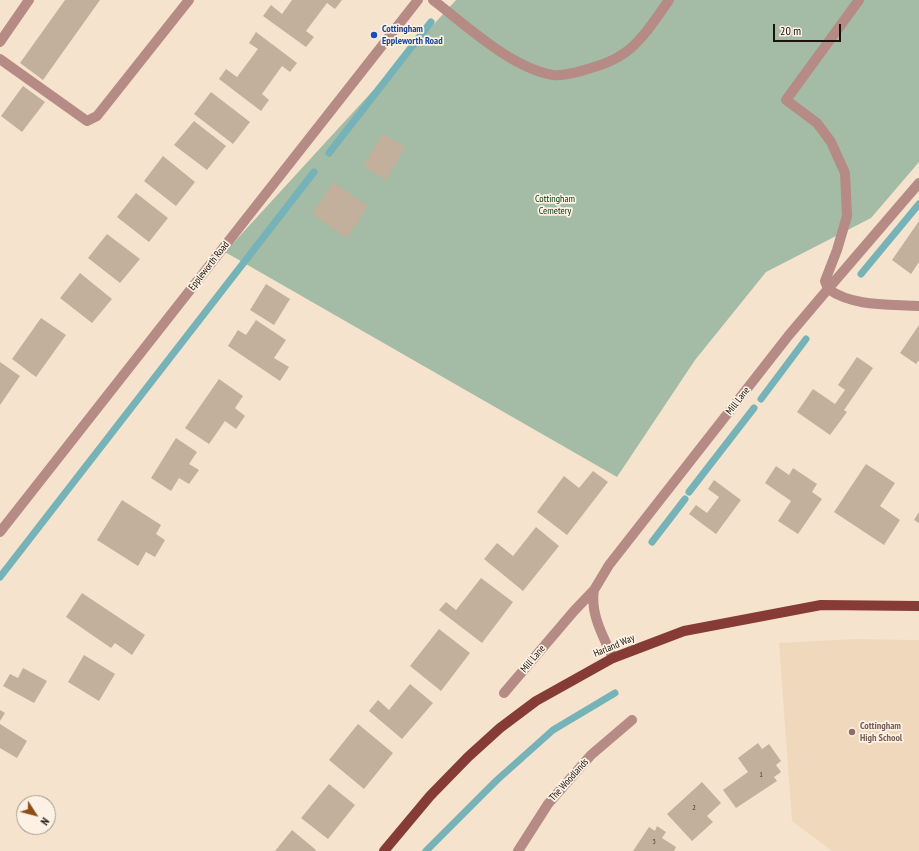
<!DOCTYPE html>
<style>
body{margin:0}
#map{position:relative;width:919px;height:851px;overflow:hidden;background:#f5e3cd;font-family:"PT Sans Narrow",sans-serif}
canvas{display:block}
.north{position:absolute;left:16px;top:795px;width:40px;height:40px;box-sizing:border-box;background:#fcf1e4;border:1px solid #a2998e;border-radius:50%;rotate:126deg;font-size:11px;font-weight:700;line-height:16px;text-align:center;color:#1a140c}
.north::after{content:'';display:block;margin:auto;width:14px;height:18px;background:#8e4d18;clip-path:polygon(50% 0,100% 100%,50% 72%,0 100%)}
.scale{position:absolute;left:773px;top:24px;width:68px;height:18px;box-sizing:border-box;border:2px solid #1a140c;border-top:0;padding-left:5px;font-size:12px;line-height:14px;white-space:nowrap;color:#1a140c;-webkit-text-stroke:3px #fcf1e4;paint-order:stroke}
</style>
<div id="map">
<canvas width="919" height="851"></canvas>
<div class="north">N</div>
<div class="scale">20 m</div>
</div>
<script>
const c = document.querySelector('canvas').getContext('2d');
c.lineJoin = 'round';
function fill(path, color) {
  c.fillStyle = color;
  c.fill(path, 'evenodd');
}
function trace(path, color, width, dash) {
  c.strokeStyle = color;
  c.lineWidth = width;
  c.lineCap = dash ? 'butt' : 'round';
  c.setLineDash(dash || []);
  c.stroke(path);
}
function drawText(font, color, halo, rows, align = 'center') {
  c.font = font + ' "PT Sans Narrow",sans-serif';
  c.lineWidth = 3.5;
  c.setLineDash([]);
  c.textBaseline = 'middle';
  c.strokeStyle = halo;
  c.fillStyle = color;
  for (const [text, x, y, turn = 0] of rows) {
    c.save();
    c.translate(x, y);
    c.rotate((+turn || 0) * Math.PI / 180);
    c.textAlign = isNaN(turn) ? turn : align;
    if (halo) c.strokeText(text, 0, 0);
    c.fillText(text, 0, 0);
    c.restore();
  }
}
fill(new Path2D(`
 M856,639L919,640V851H832L792,821L779,643Z`), '#f0d8bd');
fill(new Path2D(`
 M456,0H919V162L871,218L766,272L695,360L617,477L225,252Z`), '#a4bba5');
trace(new Path2D(`
 M329,153L431,22
 M861,274L919,204
 M761,399L806,339
 M689,492L754,408
 M652,542L685,499
 M0,577L314,172
 M426,851L497,780L553,730L615,693`), '#76b3b8', 7);
fill(new Path2D(`
 M65,0H100L43,80L20,63Z
 M292,0H342L335,9L327,3L306,31L314,37L306,47L263,16L271,5L282,14Z
 M256,32L297,63L290,72L282,66L262,94L269,100L261,111L219,79L226,69L237,77L258,49L249,43Z
 M23,86L45,102L22,132L1,116Z
 M211,92L250,122L233,144L194,114Z
 M194,121L226,146L207,170L174,145Z
 M383,134L405,147L386,180L363,166Z
 M163,156L195,182L176,206L144,181Z
 M333,182L368,206L347,238L312,214Z
 M136,193L168,218L149,242L117,217Z
 M919,221V262L911,274L892,260Z
 M107,234L140,259L120,283L88,258Z
 M80,273L112,299L92,323L60,298Z
 M266,284L290,299L274,325L250,310Z
 M41,318L66,335L36,377L12,359Z
 M256,320L286,340L274,358L289,367L280,381L228,346L238,330L246,335Z
 M919,325V360L916,364L900,353Z
 M857,357L873,368L844,410L847,412L830,435L797,412L813,389L835,404L845,390L838,385Z
 M0,362L20,376L0,405Z
 M219,379L243,396L235,408L245,416L236,429L225,421L209,444L185,428Z
 M176,438L197,452L189,464L199,470L189,484L179,478L171,491L151,478Z
 M866,464L895,483L880,506L900,520L884,545L834,512Z
 M776,466L789,475L793,468L817,484L812,492L822,499L798,534L778,521L791,501L765,483Z
 M593,471L608,482L567,535L537,512L564,476L579,488Z
 M714,480L741,500L716,534L689,514L696,505L707,513L719,497L708,489Z
 M122,500L161,525L156,534L165,540L155,557L146,552L138,566L97,540Z
 M919,512V523L914,520Z
 M536,527L559,546L523,591L484,559L497,543L513,556Z
 M481,578L513,602L482,643L439,610L446,602L456,610Z
 M82,593L145,635L132,655L115,643L111,648L66,617Z
 M439,629L470,653L441,691L410,666Z
 M84,655L115,674L99,701L68,682Z
 M23,668L47,681L34,703L3,686L10,674L18,678Z
 M410,684L433,703L402,739L369,711L378,700L389,710Z
 M0,710L5,713L0,721Z
 M0,724L27,741L17,758L0,748Z
 M358,724L393,753L364,789L329,760Z
 M758,743L762,749L769,744L781,761L776,765L781,772L774,777L777,781L736,808L723,790L748,772L738,758Z
 M702,782L721,803L707,816L713,822L692,841L667,814Z
 M329,784L355,805L328,839L301,818Z
 M657,826L666,832L662,838L676,847L674,851H633L649,827L655,831Z
 M292,830L316,850L315,851H275Z`), '#c2b09c');
trace(new Path2D(`
 M433,0C466,25 511,68 553,75C565,76 579,72 591,68C609,63 626,55 638,41C650,29 659,14 669,0
 M0,42L29,0
 M0,59L87,121L97,116L189,0
 M828,289L825,281L837,250L847,216L845,173L831,142L817,123L786,100L859,0
 M828,289L919,183
 M0,532L418,0
 M594,590C590,614 603,636 613,658
 M504,693L574,611L594,590L609,565L789,335L828,289C854,307 888,304 919,306
 M518,851L548,804L591,755L632,720`), '#b68a85', 10);
trace(new Path2D(`
 M384,851L430,796L468,757L500,728L536,701L613,658L684,631L821,605L919,606`), '#863b36', 10);
for (const [x, y, r, color] of [
 [374,35,4,"#1a4fb4"],
 [852,732,4,"#8d6e63"]
]) {
  const dot = new Path2D();
  dot.arc(x, y, r, 0, 2 * Math.PI);
  c.fillStyle = color;
  c.fill(dot);
  trace(dot, '#fcf1e4', 1.5);
}
drawText('8px', '#443b30', null, [
 ["1",761,775],
 ["2",694,808],
 ["3",654,842]
]);
drawText('bold 10px', '#164399', '#fcf1e4', [
 ["Cottingham",382,29],
 ["Eppleworth Road",382,41]
], 'left');
drawText('10px', '#00390c', '#fcf1e4', [
 ["Cottingham",555,199],
 ["Cemetery",555,211]
]);
drawText('10px', '#1a140c', '#fcf1e4', [
 ["Eppleworth Road",209,266,-52],
 ["Mill Lane",738,401,-52],
 ["Harland Way",614,646,-23],
 ["Mill Lane",533,659,-50],
 ["The Woodlands",569,780,-48]
]);
drawText('bold 10px', '#785e54', '#fcf1e4', [
 ["Cottingham",860,726],
 ["High School",860,738]
], 'left');
</script>
